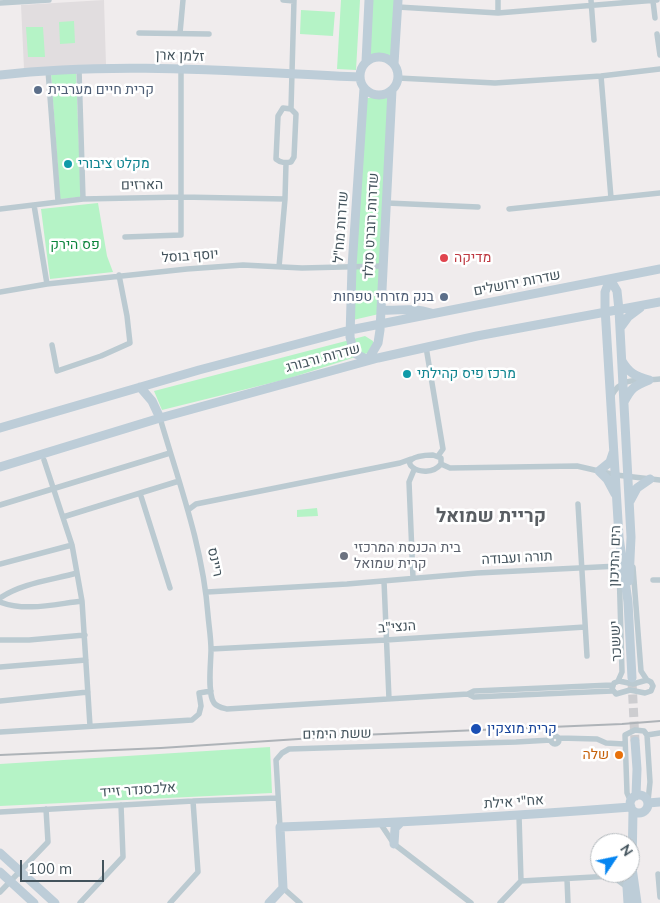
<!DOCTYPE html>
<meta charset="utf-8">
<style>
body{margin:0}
#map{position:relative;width:660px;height:903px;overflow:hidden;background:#f0eced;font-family:Mulish,sans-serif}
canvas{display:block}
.north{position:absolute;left:590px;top:833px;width:50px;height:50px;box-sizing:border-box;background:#fff;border:1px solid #b4babe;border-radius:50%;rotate:56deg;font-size:14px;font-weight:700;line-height:20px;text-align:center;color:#43535c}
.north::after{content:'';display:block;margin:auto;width:18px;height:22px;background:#0585f1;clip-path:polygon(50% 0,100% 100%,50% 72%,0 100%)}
.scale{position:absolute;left:20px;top:860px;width:84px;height:22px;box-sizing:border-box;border:2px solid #43535c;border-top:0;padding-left:6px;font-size:15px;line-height:18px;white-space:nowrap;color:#43535c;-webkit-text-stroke:4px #fff;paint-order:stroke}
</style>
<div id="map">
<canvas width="660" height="903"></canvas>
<div class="north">N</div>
<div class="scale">100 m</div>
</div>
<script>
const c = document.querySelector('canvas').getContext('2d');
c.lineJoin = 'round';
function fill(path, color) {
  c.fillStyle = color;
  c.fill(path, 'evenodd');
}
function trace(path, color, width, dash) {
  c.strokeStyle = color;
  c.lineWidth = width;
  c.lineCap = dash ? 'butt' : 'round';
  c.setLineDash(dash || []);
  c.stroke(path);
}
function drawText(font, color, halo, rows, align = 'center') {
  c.font = font + ' Mulish,Heebo,sans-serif';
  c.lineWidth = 5;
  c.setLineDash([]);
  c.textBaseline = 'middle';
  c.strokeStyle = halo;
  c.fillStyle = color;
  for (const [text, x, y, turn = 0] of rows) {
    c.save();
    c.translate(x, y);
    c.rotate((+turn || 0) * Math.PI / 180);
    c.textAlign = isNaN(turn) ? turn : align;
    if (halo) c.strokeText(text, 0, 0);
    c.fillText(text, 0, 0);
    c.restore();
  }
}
fill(new Path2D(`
 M104,0L106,65L24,69L21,5Z`), '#e1dddf');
fill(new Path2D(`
 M341,0H360L356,70L337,69Z
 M370,0H398L392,56L366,55Z
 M301,10L335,12L333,36L300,34Z
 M74,21L75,43L60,44L59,22Z
 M43,27L45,57H28L26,27Z
 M76,72L81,197L60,199L51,73Z
 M363,98H390L381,264L355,265Z
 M98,203L107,256L113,272L50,279L41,209Z
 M380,268L379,314L353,320L355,269Z
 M365,336L373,341L374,346L371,352L287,379L162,410L154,391Z
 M317,508L318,516L297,517V510Z
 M270,747L272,793L0,806V764Z`), '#b5f3c6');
trace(new Path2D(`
 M632,681L635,741`), '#cdcdd0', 9, [9, 4.5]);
trace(new Path2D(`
 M283,0L294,1
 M591,0L594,40
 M653,1L655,18
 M0,3L49,0
 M398,7L498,13L657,0
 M498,13V0
 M139,33L209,34
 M180,33L183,0
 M657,34L660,55
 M48,70L58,201
 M79,70L83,199
 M601,76L611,198
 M398,78L495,83L601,76L660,69
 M283,108L291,109L296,114L294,157L291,162C285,163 281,163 276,159L278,116Z
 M291,109L294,0
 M387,203L478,207
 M34,205L47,284
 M0,209L83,199L181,197L285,199
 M509,209L660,193
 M125,237L181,235V69
 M279,267L285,199L286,163
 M0,292L47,284L187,269L243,265L302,268L383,266
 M52,345L57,371L101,356L130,343L127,316L119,275
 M426,347L443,449L438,456
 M612,395C622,376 640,381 660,379
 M160,418C179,483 203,547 208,615C209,627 211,638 211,650C211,662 207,693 214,703C217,707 223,708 227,709L468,694L474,691L612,685
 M433,455L441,458V464C425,484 384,456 433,455Z
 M44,460L72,545L82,601L90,726
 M441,464L450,468L577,466L616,475L660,480
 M140,493L170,588
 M578,504L587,656
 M0,505L170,453
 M188,510L196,504L400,463L411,459
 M63,517L179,481
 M0,564L72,545
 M633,567L641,671L647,680
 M413,578L409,482L414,470
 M653,580H660
 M384,581L389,699
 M207,592L347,584L477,573L619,566
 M0,598C22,583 52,580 77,573
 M0,602C26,612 55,604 82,601
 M0,640H29L85,635
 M211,649L386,640L585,627
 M0,667L86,660
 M647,680L651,682L653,686L651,691L645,693L630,690L616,694L612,689L614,683L619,681L633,684Z
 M618,681L622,672L619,566
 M468,694L474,697L612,691
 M0,701L88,692
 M0,732L192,720L199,714L201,706L199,693L211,691
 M647,735L660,733
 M551 740a4 4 0 1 1 8 0a4 4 0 1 1-8 0Z
 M559,738L597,739L606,743L624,744
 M631,802L627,793L625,735L635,730L644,731L647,735L650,782L648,801
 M0,812L193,801L278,798
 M519,816L521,881
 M380,823L394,844L471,903
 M280,827L276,760L282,753L289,749L516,742L551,740
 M658,874L660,897
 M567,879L568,903
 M521,881L612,876L627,887
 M283,888L300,903
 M0,892L48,842L46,809
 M80,903L123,857L121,805
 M170,903L198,872L193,801
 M500,903L521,881`), '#bbcad1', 5.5);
trace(new Path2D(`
 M360 76a19 19 0 1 1 38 0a19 19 0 1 1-38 0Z
 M366,62L369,0
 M394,64L398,0
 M0,75C119,61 241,72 360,77
 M364,88L352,267L350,337L353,349L356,354L368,360L378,343L380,330L392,90
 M610,279L605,292V308L619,537L628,602L632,678
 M610,279L617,291L619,310L631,537L629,581
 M381,310C401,311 412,307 431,313
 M620,328L628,317L640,308
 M622,361C629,373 635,376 649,380
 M140,387L152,401L160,418
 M624,402C631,388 634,386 649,380
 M0,428L199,370L350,330L660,269
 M613,453L610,462L599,471L607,479L615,494
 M0,467L160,418L378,358L477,336L660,302
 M630,501L637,488L650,479
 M635,741L637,769L636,796
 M630 804a9 9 0 1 1 18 0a9 9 0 1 1-18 0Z
 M648,803L660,802
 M633,811L632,868L637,903
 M394,844L395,828L400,823
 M0,853L55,903
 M0,872L34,903
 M269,903L283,888L280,827C397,823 514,816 631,807
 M628,903L627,887L632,871`), '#bdcdd8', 9);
trace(new Path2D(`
 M0,755L161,748L360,735L622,724L660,721`), '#aeb3b8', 2);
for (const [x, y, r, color] of [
 [38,90,5,"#5c6f8a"],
 [68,164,5,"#0f9aa8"],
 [444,258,5,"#e0444e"],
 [444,297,5,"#5c6f8a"],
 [407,374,5,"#0f9aa8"],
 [344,556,5,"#6b7280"],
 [476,729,6,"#1a4fb4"],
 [619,755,5,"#e8710a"]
]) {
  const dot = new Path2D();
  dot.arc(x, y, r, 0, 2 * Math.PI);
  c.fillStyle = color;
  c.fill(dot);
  trace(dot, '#fff', 2);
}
drawText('14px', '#43535c', '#fff', [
 ["זלמן ארן",180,56,2],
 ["הארזים",142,185,-1],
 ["שדרות רוברט סולד",371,226,-87],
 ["שדרות מח\"ל",341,227,-86],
 ["יוסף בוסל",190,256,-4],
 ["שדרות ירושלים",517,283,-11],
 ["שדרות ורבורג",323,358,-15],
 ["הים התיכון",615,556,-88],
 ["תורה ועבודה",517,558,-3],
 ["ריינס",215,562,78],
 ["הנצי\"ב",397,627,-4],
 ["יששכר",616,641,-93],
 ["ששת הימים",337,734,-1],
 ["אלכסנדר זייד",138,790,-4],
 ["אח\"י אילת",514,802,-4]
]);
drawText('14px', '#4e5e75', '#fff', [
 ["קרית חיים מערבית",48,90],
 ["בנק מזרחי טפחות",434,297,"right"]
], 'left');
drawText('14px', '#0d838f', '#fff', [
 ["מקלט ציבורי",78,164],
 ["מרכז פיס קהילתי",417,374]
], 'left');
drawText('14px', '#0c853c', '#fff', [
 ["פס הירק",75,245]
]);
drawText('14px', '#be3a42', '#fff', [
 ["מדיקה",454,258]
], 'left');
drawText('14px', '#5b616d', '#fff', [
 ["בית הכנסת המרכזי",354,548],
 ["קרית שמואל",354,564]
], 'left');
drawText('14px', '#164399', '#fff', [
 ["קרית מוצקין",487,729]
], 'left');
drawText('14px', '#c56008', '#fff', [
 ["שלה",609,755]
], 'right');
drawText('bold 19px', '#595e63', '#fff', [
 ["קריית שמואל",491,516]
]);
</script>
